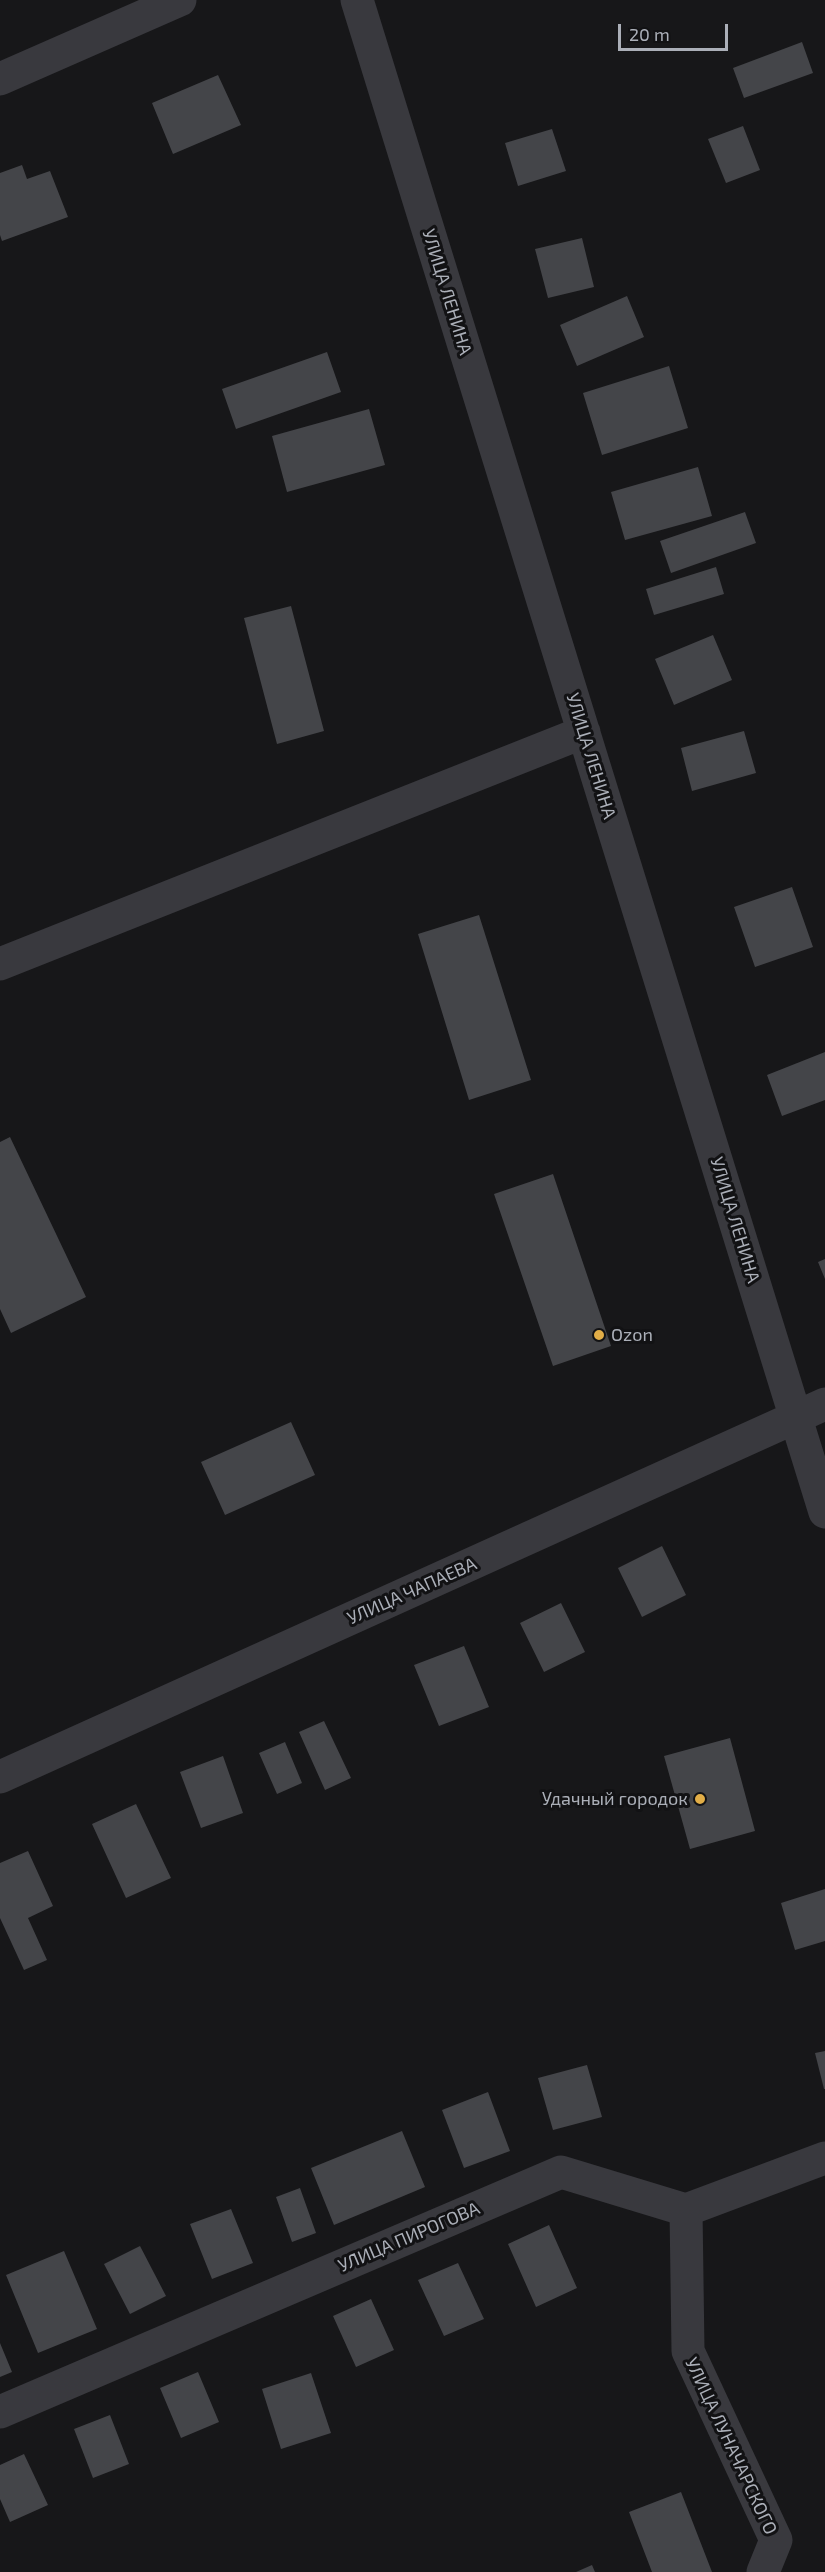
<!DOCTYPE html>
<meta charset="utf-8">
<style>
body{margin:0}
#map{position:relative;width:825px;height:2572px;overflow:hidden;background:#171719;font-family:"Exo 2",sans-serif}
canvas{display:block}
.scale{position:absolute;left:618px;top:24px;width:110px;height:27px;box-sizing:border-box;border:3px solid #abafb8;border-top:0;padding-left:8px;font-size:18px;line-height:21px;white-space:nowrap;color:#abafb8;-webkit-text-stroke:4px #121214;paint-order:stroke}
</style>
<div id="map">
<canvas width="825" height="2572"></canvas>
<div class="scale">20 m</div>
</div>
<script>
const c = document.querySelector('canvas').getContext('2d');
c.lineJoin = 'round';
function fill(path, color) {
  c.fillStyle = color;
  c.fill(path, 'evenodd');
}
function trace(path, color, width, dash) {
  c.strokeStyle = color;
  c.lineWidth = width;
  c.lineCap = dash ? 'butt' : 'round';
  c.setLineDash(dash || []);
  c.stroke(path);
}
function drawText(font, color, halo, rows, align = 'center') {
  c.font = font + ' "Exo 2",sans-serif';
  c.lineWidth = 6;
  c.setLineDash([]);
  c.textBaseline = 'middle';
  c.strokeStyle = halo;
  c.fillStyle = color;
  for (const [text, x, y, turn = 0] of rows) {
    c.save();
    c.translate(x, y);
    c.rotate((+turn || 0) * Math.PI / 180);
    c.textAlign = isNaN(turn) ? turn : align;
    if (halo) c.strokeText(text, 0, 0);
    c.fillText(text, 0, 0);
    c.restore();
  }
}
fill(new Path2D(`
 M802,42L813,73L744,98L733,68Z
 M218,75L241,125L173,154L152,103Z
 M743,126L760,170L726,183L708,139Z
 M552,129L566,171L518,186L505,143Z
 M22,165L27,179L50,171L68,217L2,241L0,235V173Z
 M582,238L594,287L548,298L535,249Z
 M627,296L644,337L577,366L560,325Z
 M327,352L341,392L236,429L222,389Z
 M669,366L688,428L602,455L583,393Z
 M369,409L385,465L287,492L272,436Z
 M698,467L712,516L625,540L611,492Z
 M745,512L756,543L671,573L660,541Z
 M716,567L724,594L654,615L646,589Z
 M291,606L324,731L277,744L244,618Z
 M713,635L732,680L674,705L655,659Z
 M744,731L756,773L692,791L681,748Z
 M792,887L813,947L755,967L734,907Z
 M479,915L531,1080L469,1100L418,934Z
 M825,1052V1100L782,1116L767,1075Z
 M10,1137L86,1297L11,1333L0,1309V1142Z
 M553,1174L611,1346L553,1366L494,1194Z
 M825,1259V1279L818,1262Z
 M291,1422L315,1475L225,1515L201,1462Z
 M662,1546L686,1595L642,1617L618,1568Z
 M561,1603L585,1652L544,1672L520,1623Z
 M464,1646L489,1707L439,1726L414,1665Z
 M324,1721L351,1778L325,1790L299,1732Z
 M730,1738L755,1831L690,1849L664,1756Z
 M285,1742L302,1783L277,1794L259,1753Z
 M223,1756L243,1813L201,1828L180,1772Z
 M136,1804L171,1878L126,1898L92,1824Z
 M28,1851L53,1906L28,1918L47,1960L24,1970L0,1918V1863Z
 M825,1889V1941L795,1950L781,1903Z
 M825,2051V2089H824L815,2053Z
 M587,2065L602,2117L553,2130L538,2078Z
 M488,2092L510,2151L464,2168L442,2110Z
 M402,2131L425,2187L334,2225L311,2168Z
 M300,2188L316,2233L292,2242L276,2197Z
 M231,2209L253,2263L212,2279L190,2224Z
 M549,2225L577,2288L536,2307L508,2244Z
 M140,2246L166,2296L130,2314L104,2264Z
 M64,2251L97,2329L38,2353L6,2275Z
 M458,2263L484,2319L444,2336L418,2280Z
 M371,2299L394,2350L356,2367L333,2316Z
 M0,2343L12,2372L0,2377Z
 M198,2372L219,2422L181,2438L160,2388Z
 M311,2373L331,2433L281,2449L262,2389Z
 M110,2415L129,2464L93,2478L74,2429Z
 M24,2454L48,2505L10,2522L0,2499V2465Z
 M681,2492L712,2572H652L629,2512Z
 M592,2565L595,2572H576Z`), '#444549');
trace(new Path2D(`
 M357,0L825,1512
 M0,79L180,0
 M0,964L584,732
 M0,1777L825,1404
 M686,2210L688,2351L776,2540L763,2572
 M0,2412L561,2172L686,2210L825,2158`), '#39393e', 33);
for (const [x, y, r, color] of [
 [599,1335,6,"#e1ad47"],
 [700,1799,6,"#e1ad47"]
]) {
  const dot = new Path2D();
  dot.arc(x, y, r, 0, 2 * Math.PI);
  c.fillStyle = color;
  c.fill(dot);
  trace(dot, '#121214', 2);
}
drawText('18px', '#abafb8', '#121214', [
 ["УЛИЦА ЛЕНИНА",447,292,73],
 ["УЛИЦА ЛЕНИНА",591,756,73],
 ["УЛИЦА ЛЕНИНА",735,1220,73],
 ["УЛИЦА ЧАПАЕВА",412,1591,-24],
 ["УЛИЦА ПИРОГОВА",409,2237,-23],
 ["УЛИЦА ЛУНАЧАРСКОГО",731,2446,65]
]);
drawText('18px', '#abafb8', '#121214', [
 ["Ozon",611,1335],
 ["Удачный городок",688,1799,"right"]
], 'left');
</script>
